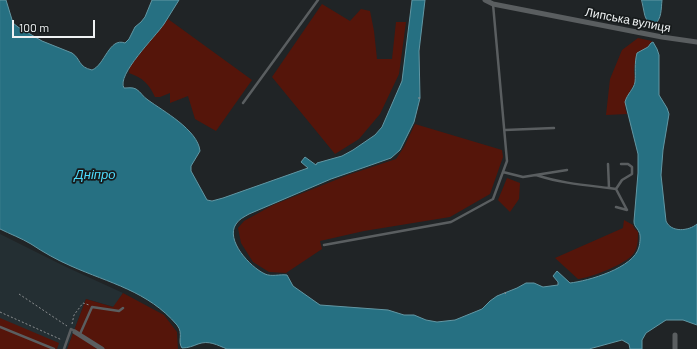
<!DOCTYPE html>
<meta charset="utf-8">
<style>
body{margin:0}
#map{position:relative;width:697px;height:349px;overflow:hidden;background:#202426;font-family:Barlow,sans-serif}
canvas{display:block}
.scale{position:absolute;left:12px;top:20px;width:83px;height:18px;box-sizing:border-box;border:2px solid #eff2f3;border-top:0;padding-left:5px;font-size:12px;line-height:14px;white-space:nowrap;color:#eff2f3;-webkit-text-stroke:3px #171b1c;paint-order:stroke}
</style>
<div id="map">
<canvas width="697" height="349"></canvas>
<div class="scale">100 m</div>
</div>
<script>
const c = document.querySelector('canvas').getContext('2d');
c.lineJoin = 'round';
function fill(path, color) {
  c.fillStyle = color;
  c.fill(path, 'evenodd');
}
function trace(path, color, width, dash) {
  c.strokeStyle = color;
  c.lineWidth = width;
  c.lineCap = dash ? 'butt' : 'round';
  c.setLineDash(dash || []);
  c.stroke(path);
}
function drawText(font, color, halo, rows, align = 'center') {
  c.font = font + ' Barlow,sans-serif';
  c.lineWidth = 3.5;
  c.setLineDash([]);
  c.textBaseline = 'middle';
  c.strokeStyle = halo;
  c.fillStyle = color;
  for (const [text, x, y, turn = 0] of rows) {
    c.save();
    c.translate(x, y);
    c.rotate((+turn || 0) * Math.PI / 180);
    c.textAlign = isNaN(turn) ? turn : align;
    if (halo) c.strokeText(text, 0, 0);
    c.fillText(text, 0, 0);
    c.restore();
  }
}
fill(new Path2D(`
 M0,234L64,266L123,293L114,307L86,299L67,349H0Z`), '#242f33');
fill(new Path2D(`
 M322,4L350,21L361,9L370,11L374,31L377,59H392L396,22H406L399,74L380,114L359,139L335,154L272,77Z
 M168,19L252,80L216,131L195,119L188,96L170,103V93L160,97H155C149,84 143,78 129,73L130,66Z
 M638,38L652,41C648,47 643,51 636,56L634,70L635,83L630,91L625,108L627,114L606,115L610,79L622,50Z
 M415,124L502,150L503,157L490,194L450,217L364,231L320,241L322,249L286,273L269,272L253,262L241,243L238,228L244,221L273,205L348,175L396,159L404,147Z
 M507,178L520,183L519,199L510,212L498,200Z
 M624,220L633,225L634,228L638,232C638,240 638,247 634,253C627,264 590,278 578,279L555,258L623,228Z
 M123,293L164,315L177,332L178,349H67L86,299L113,307Z
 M0,318L59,343L57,349H0Z`), '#55150a');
const water = new Path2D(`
 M0,0H6L13,23L18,27L42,41L72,53C81,59 78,67 92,70C105,65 109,37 125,43L129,39L135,27L141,22L145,17L152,0H179C174,8 169,16 164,24C156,36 116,75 124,88C128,88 132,87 136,89C141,92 143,97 148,100C163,111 198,130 200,151L191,166V171L207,200L212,201L223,198L308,168L301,162L305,157L316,165L317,163L342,156L353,150L375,135L382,127L402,81L412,0H425L419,51L420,98L414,122L400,150L391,158L331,179L249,214C244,217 239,219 236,224C225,240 250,267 265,274C272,277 279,274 287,275L293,286L320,305L388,310L404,315H414L426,320L437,322L455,320L482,309L490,301L497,296L517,288L526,283H534L543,287L558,285V282L553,276L557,271L570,283C588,281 634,268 639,247C640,243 641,235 639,232C637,227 634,227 634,221L638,173V154L625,102C627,94 634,89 635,82C636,73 634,64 637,53L648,47L651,43L653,42L657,49L659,55V95L667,108L669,114L663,150L661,175L666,221C671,233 689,231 697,224V325L683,320H666L646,333L642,340V349H630L629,344L622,340L589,349H227C217,345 209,340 198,344C193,346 188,348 182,348C177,341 184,334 177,325C148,291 109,283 71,266C57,260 43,252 31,244C21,238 10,234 0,229Z
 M642,0H662C661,9 662,19 654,25H649L645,16Z`);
fill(water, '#267082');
trace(water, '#6297a4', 1);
trace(new Path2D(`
 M418,98H420
 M505,292L506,296
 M19,294L67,326
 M0,312L62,340
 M72,324L74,315L83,303L89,305`), '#8b8e90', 1, [2, 2]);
trace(new Path2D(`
 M243,103L318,0
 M505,130L554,128
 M503,172L523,177L567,170
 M536,175C560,183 584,185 609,188L608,164
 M609,188L616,189L627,210L616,207
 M616,189L622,180L632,174V167L628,164H621
 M324,245L451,222L493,199L507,161L493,4
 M0,327L54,349
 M80,334L92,307L119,311L123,308
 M64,349L71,329L75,331`), '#5a5e60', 2.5);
trace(new Path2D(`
 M485,0L493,4L662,37L697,42
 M75,332L102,349
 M675,349V335`), '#5a5e60', 5);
drawText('12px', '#eff2f3', '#171b1c', [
 ["Липська вулиця",628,20,11]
]);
drawText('italic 13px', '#4edafb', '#171b1c', [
 ["Дніпро",95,175]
]);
</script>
